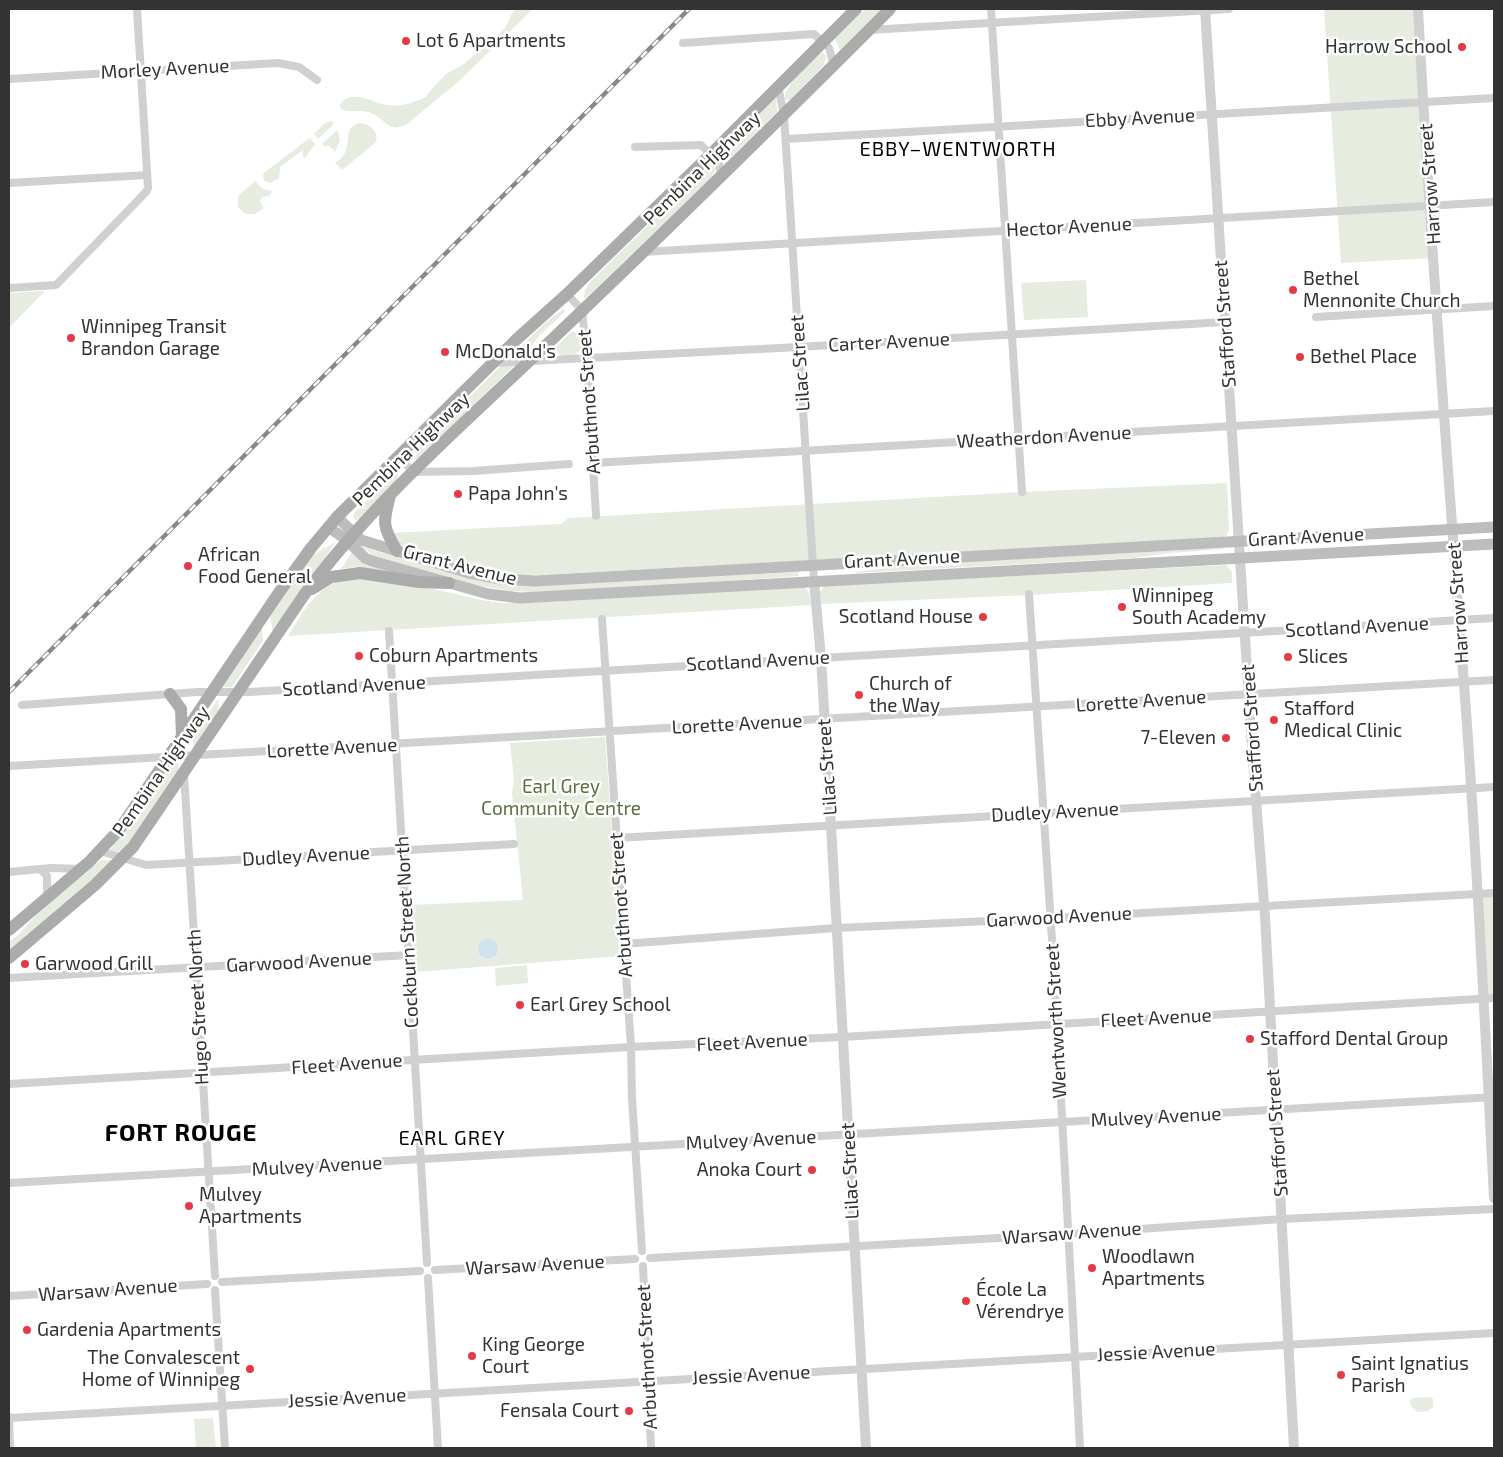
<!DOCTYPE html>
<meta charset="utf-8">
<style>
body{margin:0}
#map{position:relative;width:1503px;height:1457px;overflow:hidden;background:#fff;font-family:"Exo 2",sans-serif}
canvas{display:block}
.frame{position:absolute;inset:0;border:10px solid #333;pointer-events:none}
</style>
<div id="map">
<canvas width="1503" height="1457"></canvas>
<div class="frame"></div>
</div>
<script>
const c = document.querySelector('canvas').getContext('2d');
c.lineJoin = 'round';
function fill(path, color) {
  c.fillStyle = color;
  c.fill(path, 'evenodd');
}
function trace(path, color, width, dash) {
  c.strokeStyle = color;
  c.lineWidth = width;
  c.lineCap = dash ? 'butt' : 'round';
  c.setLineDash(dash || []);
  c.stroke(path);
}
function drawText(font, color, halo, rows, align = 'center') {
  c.font = font + ' "Exo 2",sans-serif';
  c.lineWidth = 5;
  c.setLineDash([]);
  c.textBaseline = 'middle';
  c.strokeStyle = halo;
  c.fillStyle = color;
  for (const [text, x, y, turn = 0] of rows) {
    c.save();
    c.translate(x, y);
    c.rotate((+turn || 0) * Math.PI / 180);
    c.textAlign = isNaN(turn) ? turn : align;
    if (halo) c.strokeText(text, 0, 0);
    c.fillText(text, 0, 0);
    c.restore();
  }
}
fill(new Path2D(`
 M514,9H533L458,82L407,124C388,135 384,116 368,112C359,109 350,114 341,109L340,105C351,87 373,104 388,105C402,107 413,103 426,97L428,93L446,74L464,64L505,28Z
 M865,9H881L840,50L835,39Z
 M1324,9H1418L1434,258L1341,263Z
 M822,52L826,56L824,65L791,99L788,100L785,99C784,84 811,63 822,52Z
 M776,98L777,112L725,163L722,152Z
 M331,121H333V125L318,139L314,134L325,123Z
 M359,123C370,124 379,131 376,142L342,170L335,163C340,160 344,156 346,150C350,139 344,128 359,123Z
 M336,131H338L340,140L335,152L328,145L325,147L322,144Z
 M310,138L315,144L305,158L303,157V150L280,167L279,178L270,183L264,181L263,175L265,172Z
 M713,162L717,167L711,178L586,298H584L585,290L590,282Z
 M255,181L263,189L272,191L270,195L261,198L260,202L264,208L255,214H245L238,207V196Z
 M1086,280L1088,317L1024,320L1021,283Z
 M45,291L9,328V293Z
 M563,309L565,310V312L540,335L523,357H510L544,324Z
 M571,332H574C597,341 570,368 556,351L557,346Z
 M515,365L416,460L415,458L418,450L497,369L502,366Z
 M400,469L397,480L356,521L353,517L355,512Z
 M1227,483L1229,530L1226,536L1223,538L521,576C478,570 444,560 403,547L398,544L391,533L561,524L568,518L1022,492Z
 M336,542L273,633L270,615L311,556Z
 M362,547L475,579L538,586L798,572V576L654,586L534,592L511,591L475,585L374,556Z
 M1222,548L1225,549L1170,553L1133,558L856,573V572L907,565Z
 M352,552L361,562L382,569V571L355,567L341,569Z
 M1226,565L1232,572V583L1029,595L821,604L820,592L824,586Z
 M353,577L412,584L481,600L502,603L549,602L801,586C810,589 810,596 811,605L288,636C306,608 317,583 353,577Z
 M262,627L263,641L232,687H222Z
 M218,699L219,712L194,749L193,737Z
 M605,737L621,956L415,972L411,905L523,900L512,793L514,780L510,743Z
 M178,762L179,772L123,853L110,850L166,768Z
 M101,860H116L9,952V942L18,935L43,908Z
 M1494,893V998H1483L1477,895Z
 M527,965L528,983L496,986L495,968Z
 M1431,1397L1433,1399V1407L1428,1411L1417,1412L1411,1406L1410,1400L1414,1398Z
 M213,1418L216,1448H196L194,1419Z`), '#e6ecdf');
fill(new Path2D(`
 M478 949a10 10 0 1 1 20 0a10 10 0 1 1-20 0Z`), '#cfe2ee');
trace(new Path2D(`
 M991,9L1022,492
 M869,30L1229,9
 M683,43L814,34L829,48L834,65
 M9,79L278,63L299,67L317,80
 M778,86L784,115L814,581
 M786,139L1494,98
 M635,147L701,145L719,163L721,177
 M9,183L147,175
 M643,252L1494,202
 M9,288L56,285L146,192L148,188L137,9
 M567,294L582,310L587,359L596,516
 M1316,317L1494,306
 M493,363L798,347L1225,322
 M398,456L413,472L474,471L569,464
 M593,463L1494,411
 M1029,594L1054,970L1080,1448
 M602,619L631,1047L632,1098L642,1251
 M389,631L427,1263
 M22,705L198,692H249L1494,618
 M9,766L1494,680
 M184,774L215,1276
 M617,838L1494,787
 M100,851L146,865L514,844
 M40,869L47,876V898
 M9,872L51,868L81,869
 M623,944L836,928L1055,918L1494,893
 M9,978L409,955
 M9,1084L631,1047L842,1037L1494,998
 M9,1183L1494,1097
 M650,1258L1069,1234L1282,1219L1494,1209
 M643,1266L651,1448
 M435,1270L635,1259
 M428,1278L438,1448
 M222,1282L420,1271
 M215,1290L225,1448
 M9,1296L207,1284
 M9,1417L10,1448
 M9,1418L1494,1333`), '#d0d0d0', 8);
trace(new Path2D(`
 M1205,9L1252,748L1265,916L1294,1448
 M1418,9C1430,234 1447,459 1464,684C1477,855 1485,1026 1494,1198
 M814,581L821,658L831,826L866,1448`), '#d0d0d0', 10);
trace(new Path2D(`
 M337,517L361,540L469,573L501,579L535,581L1494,527
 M328,527L347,540L365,558L372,561L488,594L520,598L1494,544`), '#bdbdbd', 11);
trace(new Path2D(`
 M390,495C383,523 382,526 397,551
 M312,589L331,577L360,573L419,582L449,583
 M170,694L181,709L182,737
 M9,930L89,862L119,830L280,591L311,548L337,517L518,338L567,294L711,154L856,9
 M9,958L95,885L133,847L304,595C371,504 459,428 541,350C659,238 775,124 890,9`), '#ababab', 12);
const rail = new Path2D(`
 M9,692L689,9`);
trace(rail, '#888', 4.5);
trace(rail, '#fff', 2.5, [8]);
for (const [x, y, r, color] of [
 [406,41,5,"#e63946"],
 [1462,47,5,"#e63946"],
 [1293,290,5,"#e63946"],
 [71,338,5,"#e63946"],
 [445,352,5,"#e63946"],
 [1300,357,5,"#e63946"],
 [458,494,5,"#e63946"],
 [188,566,5,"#e63946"],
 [1122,607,5,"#e63946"],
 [983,617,5,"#e63946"],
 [359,656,5,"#e63946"],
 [1288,657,5,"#e63946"],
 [859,695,5,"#e63946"],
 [1274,720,5,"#e63946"],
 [1226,738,5,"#e63946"],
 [25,964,5,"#e63946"],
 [520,1005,5,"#e63946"],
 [1250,1039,5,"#e63946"],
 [812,1170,5,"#e63946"],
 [189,1206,5,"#e63946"],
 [1092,1268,5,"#e63946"],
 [966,1301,5,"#e63946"],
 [27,1330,5,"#e63946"],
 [472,1356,5,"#e63946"],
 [250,1369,5,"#e63946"],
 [1341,1375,5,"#e63946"],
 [629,1411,5,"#e63946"]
]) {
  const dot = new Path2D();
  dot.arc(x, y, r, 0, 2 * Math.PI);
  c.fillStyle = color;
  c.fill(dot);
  trace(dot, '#fff', 2);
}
drawText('19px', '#333', '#fff', [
 ["Lot 6 Apartments",416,41],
 ["Harrow School",1452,47,"right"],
 ["Bethel",1303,279],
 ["Mennonite Church",1303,301],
 ["Winnipeg Transit",81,327],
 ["Brandon Garage",81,349],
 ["McDonald's",455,352],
 ["Bethel Place",1310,357],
 ["Papa John's",468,494],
 ["African",198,555],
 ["Food General",198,577],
 ["Winnipeg",1132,596],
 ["South Academy",1132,618],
 ["Scotland House",973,617,"right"],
 ["Coburn Apartments",369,656],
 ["Slices",1298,657],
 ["Church of",869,684],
 ["the Way",869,706],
 ["Stafford",1284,709],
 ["Medical Clinic",1284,731],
 ["7-Eleven",1216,738,"right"],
 ["Garwood Grill",35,964],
 ["Earl Grey School",530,1005],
 ["Stafford Dental Group",1260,1039],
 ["Anoka Court",802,1170,"right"],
 ["Mulvey",199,1195],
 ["Apartments",199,1217],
 ["Woodlawn",1102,1257],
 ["Apartments",1102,1279],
 ["École La",976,1290],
 ["Vérendrye",976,1312],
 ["Gardenia Apartments",37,1330],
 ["King George",482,1345],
 ["Court",482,1367],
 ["The Convalescent",240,1358,"right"],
 ["Home of Winnipeg",240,1380,"right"],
 ["Saint Ignatius",1351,1364],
 ["Parish",1351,1386],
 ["Fensala Court",619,1411,"right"]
], 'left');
drawText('19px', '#333', '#fff', [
 ["Morley Avenue",165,69,-3],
 ["Ebby Avenue",1140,118,-3],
 ["Pembina Highway",702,168,-44],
 ["Harrow Street",1430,184,-94],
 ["Hector Avenue",1069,227,-3],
 ["Stafford Street",1225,324,-94],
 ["Carter Avenue",889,342,-3],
 ["Lilac Street",800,363,-94],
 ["Arbuthnot Street",589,402,-94],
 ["Weatherdon Avenue",1044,437,-3],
 ["Pembina Highway",411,449,-44],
 ["Grant Avenue",1306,537,-3],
 ["Grant Avenue",902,559,-3],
 ["Grant Avenue",460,565,14],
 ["Harrow Street",1458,603,-94],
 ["Scotland Avenue",1357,627,-3],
 ["Scotland Avenue",758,661,-3],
 ["Scotland Avenue",354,686,-3],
 ["Lorette Avenue",1141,701,-4],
 ["Lorette Avenue",737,724,-3],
 ["Stafford Street",1252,728,-94],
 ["Lorette Avenue",332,748,-3],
 ["Lilac Street",827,767,-94],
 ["Pembina Highway",161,771,-55],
 ["Dudley Avenue",1055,812,-3],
 ["Dudley Avenue",306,856,-3],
 ["Arbuthnot Street",621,905,-94],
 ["Garwood Avenue",1059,917,-3],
 ["Cockburn Street North",407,932,-93],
 ["Garwood Avenue",299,962,-3],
 ["Hugo Street North",198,1007,-93],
 ["Fleet Avenue",1156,1018,-3],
 ["Wentworth Street",1056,1021,-93],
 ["Fleet Avenue",752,1042,-3],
 ["Fleet Avenue",347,1064,-4],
 ["Mulvey Avenue",1156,1117,-3],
 ["Stafford Street",1277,1133,-94],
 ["Mulvey Avenue",751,1140,-3],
 ["Mulvey Avenue",317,1166,-3],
 ["Lilac Street",850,1171,-93],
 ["Warsaw Avenue",1072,1233,-4],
 ["Warsaw Avenue",535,1265,-3],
 ["Warsaw Avenue",108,1290,-4],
 ["Jessie Avenue",1156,1352,-3],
 ["Arbuthnot Street",647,1357,-93],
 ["Jessie Avenue",751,1375,-3],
 ["Jessie Avenue",347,1398,-3]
]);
drawText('19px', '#56703f', '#fff', [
 ["Earl Grey",561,787],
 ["Community Centre",561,809]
]);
c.letterSpacing = '1px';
drawText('20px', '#000', '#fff', [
 ["EBBY–WENTWORTH",958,149],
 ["EARL GREY",452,1138]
]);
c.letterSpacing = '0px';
c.letterSpacing = '1px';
drawText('bold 24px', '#000', '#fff', [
 ["FORT ROUGE",181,1133]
]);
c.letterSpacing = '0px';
</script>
